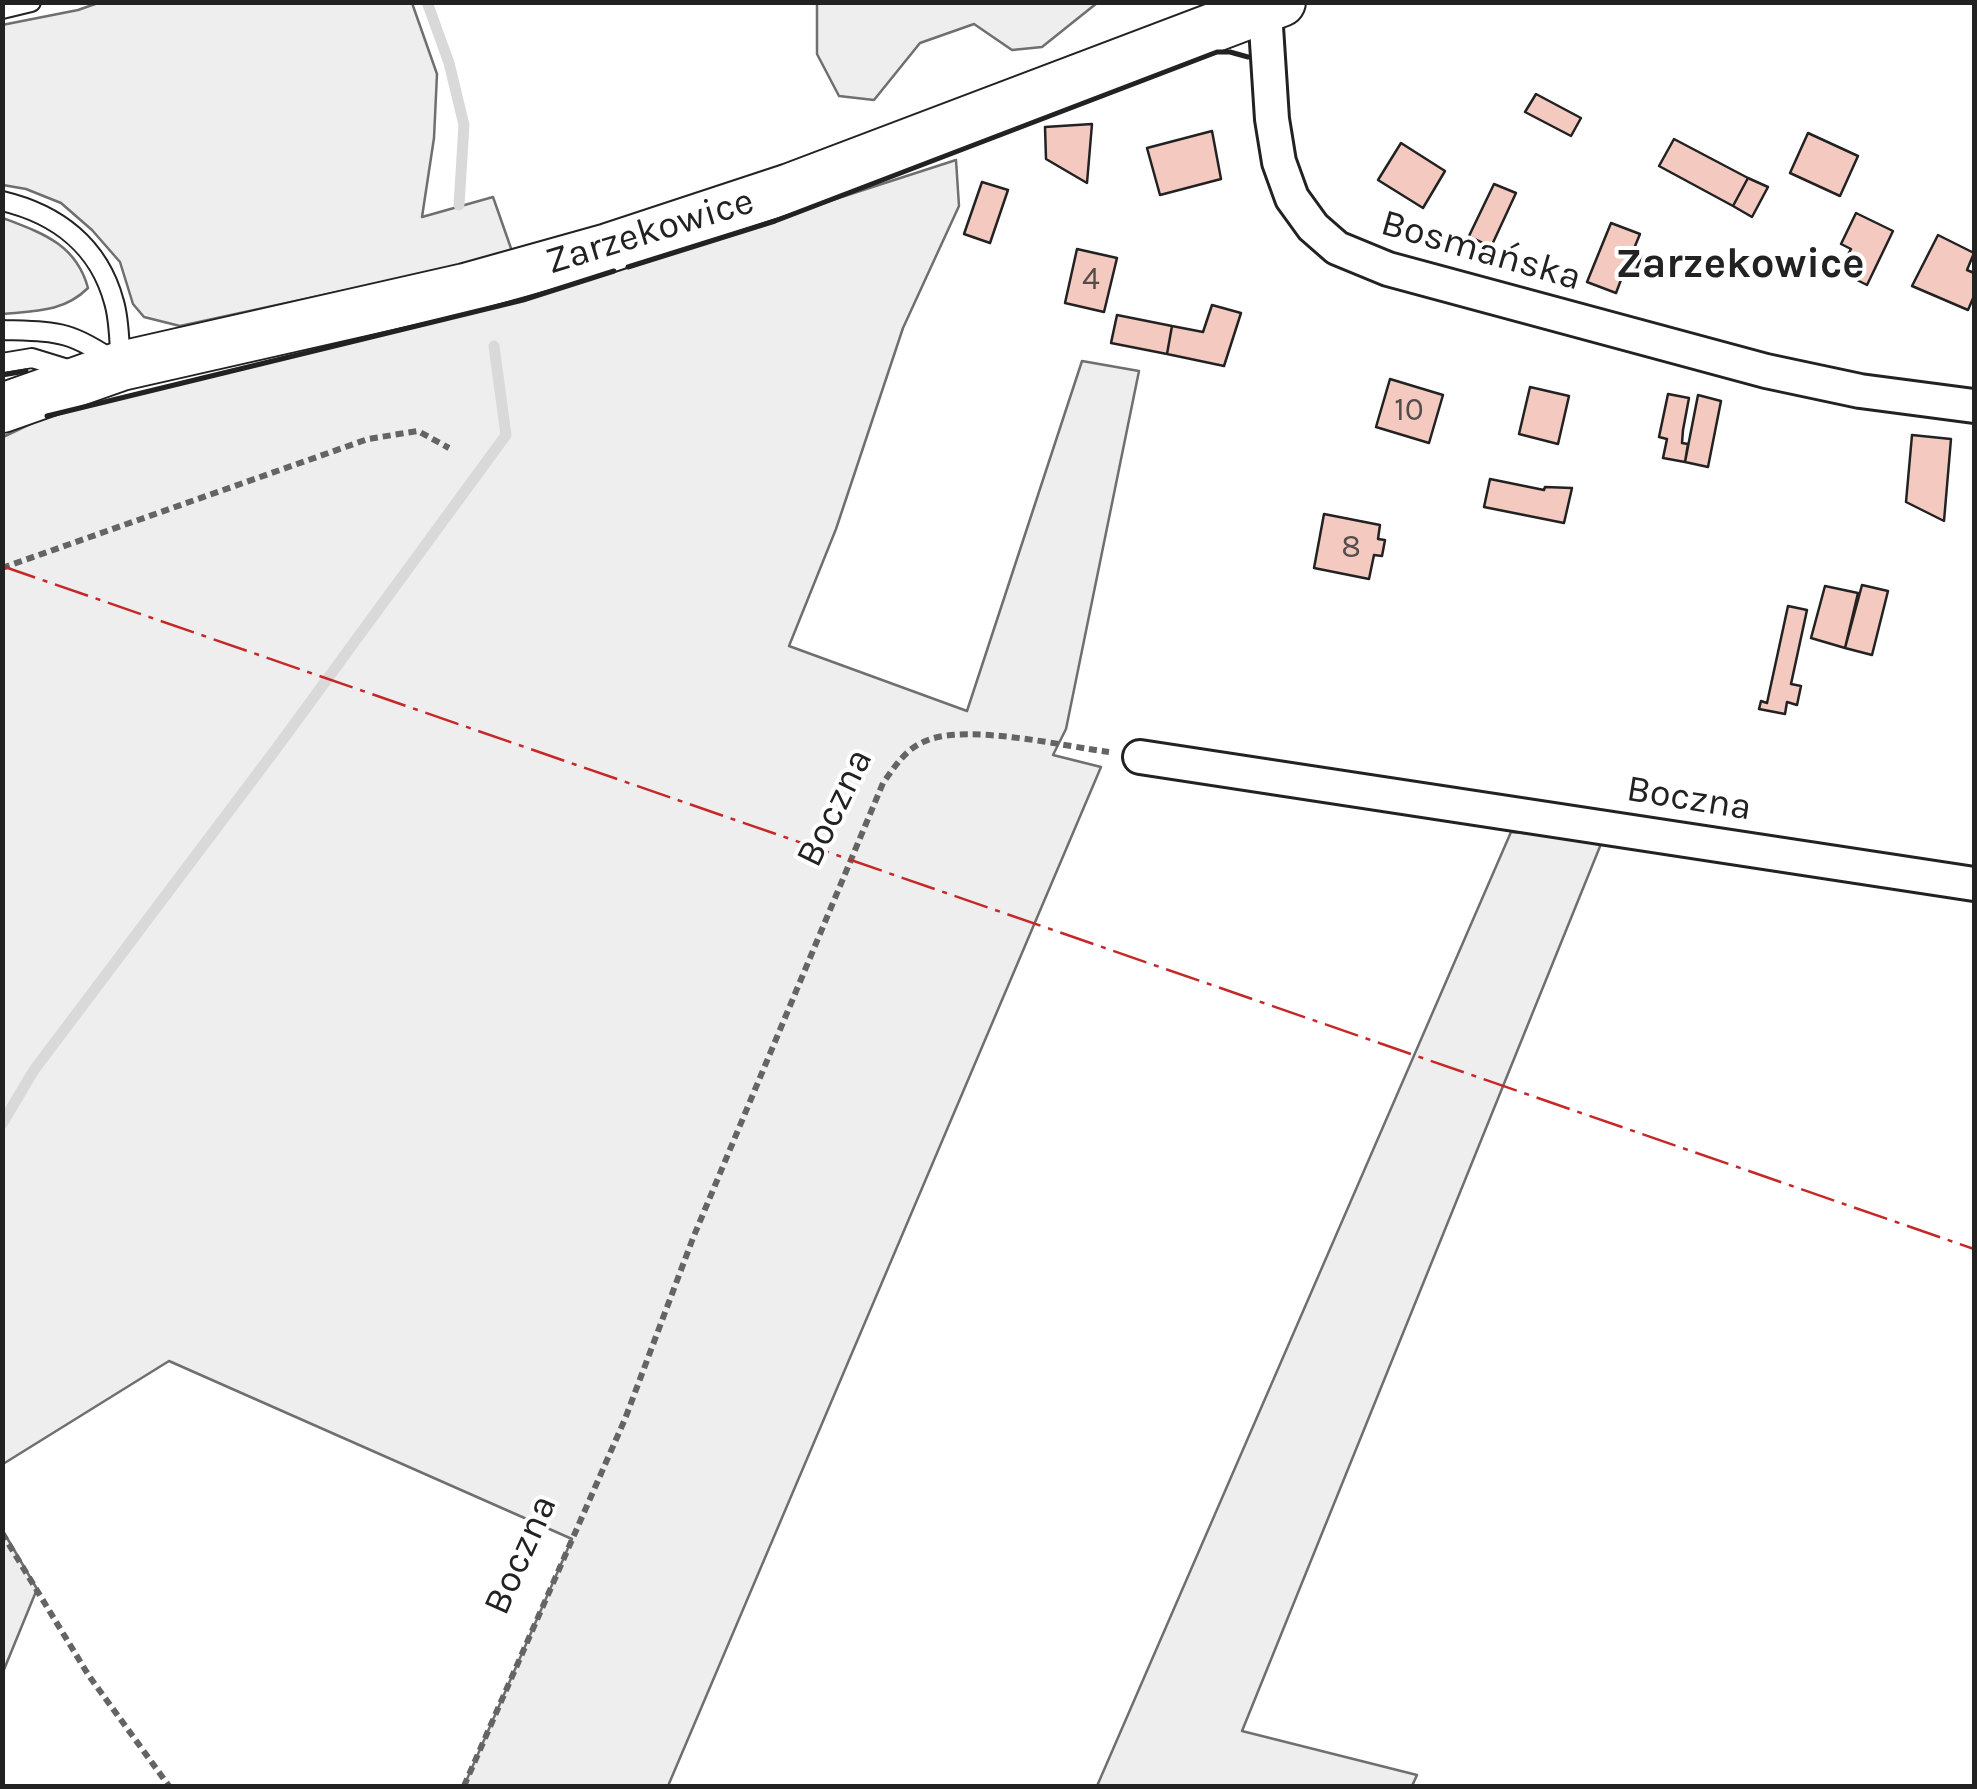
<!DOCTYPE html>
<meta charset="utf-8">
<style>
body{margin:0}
#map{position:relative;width:1977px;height:1789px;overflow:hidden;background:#fff;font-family:Karla,sans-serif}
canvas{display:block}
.frame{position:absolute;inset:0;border:5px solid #222;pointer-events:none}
</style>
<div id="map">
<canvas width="1977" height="1789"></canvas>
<div class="frame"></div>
</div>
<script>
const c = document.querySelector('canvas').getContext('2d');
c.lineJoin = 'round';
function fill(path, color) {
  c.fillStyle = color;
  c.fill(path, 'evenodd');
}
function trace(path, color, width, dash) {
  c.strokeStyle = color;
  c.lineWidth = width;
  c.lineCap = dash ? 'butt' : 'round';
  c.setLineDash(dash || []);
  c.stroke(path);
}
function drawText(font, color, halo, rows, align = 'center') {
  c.font = font + ' Karla,sans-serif';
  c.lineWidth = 8;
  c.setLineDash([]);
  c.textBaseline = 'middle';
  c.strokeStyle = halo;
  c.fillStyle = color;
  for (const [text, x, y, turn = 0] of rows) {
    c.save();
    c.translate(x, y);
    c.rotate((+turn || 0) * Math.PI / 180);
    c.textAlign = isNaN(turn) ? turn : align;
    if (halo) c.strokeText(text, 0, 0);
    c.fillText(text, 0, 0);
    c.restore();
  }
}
const green = new Path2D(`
 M98,3H412L437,74L434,138L422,217L493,197L513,254L180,326L144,317L133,304L120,262L92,230L61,203L26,189L3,185L2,25L78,10Z
 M817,3V2L1097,3L1042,47L1012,50L974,24L920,43L874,100L839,96L817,54Z
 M956,160L959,206L903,328L836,529L789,646L967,711L1082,361L1139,371L1066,729L1053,755L1101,767L668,1786H464L572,1539L169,1361L3,1464V437L47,416L523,300Z
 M3,218C42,233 76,244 88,288C64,312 35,311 3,314Z
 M1511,832L1603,839L1242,1731L1417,1775L1412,1786H1097Z
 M3,1531L37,1589L3,1672Z`);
fill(green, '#eee');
trace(green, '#6f6f6f', 2.5);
trace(new Path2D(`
 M427,2L449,63L464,125L459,205
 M2,1124L34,1070L276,749L506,435L494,346`), '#d9d9d9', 11);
const building = new Path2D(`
 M1536,94L1581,118L1571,136L1525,112Z
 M1092,124L1087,183L1046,159L1045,127Z
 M1212,131L1221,179L1160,195L1147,148Z
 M1808,133L1858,156L1840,196L1790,173Z
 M1674,139L1748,178L1733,206L1659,166Z
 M1401,143L1445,171L1423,208L1378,180Z
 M1748,178L1768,187L1752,217L1733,206Z
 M982,182L1008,190L990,243L964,234Z
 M1494,184L1516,193L1491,247L1469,236Z
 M1856,213L1893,231L1867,285L1839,271L1851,249L1841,244Z
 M1611,223L1640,234L1633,251L1642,255L1634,275L1624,272L1616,293L1587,282Z
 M1938,235L1974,253L1967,270L1974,273V296L1968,310L1912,286Z
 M1077,249L1117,258L1104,312L1065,303Z
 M1212,305L1241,313L1224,366L1167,354L1172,326L1203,332Z
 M1117,315L1172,326L1167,354L1111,343Z
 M1390,379L1443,395L1429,443L1376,427Z
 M1530,387L1569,396L1558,444L1519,434Z
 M1668,394L1689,398L1683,430L1682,443L1688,444L1685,462L1663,458L1667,439L1659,437Z
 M1698,395L1721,401L1708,467L1685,462Z
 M1912,435L1951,439L1944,521L1906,502Z
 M1490,479L1544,490L1545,487L1572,488L1564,523L1484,507Z
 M1324,514L1380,525L1378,539L1385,540L1382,556L1374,555L1369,579L1314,568Z
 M1862,585L1888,591L1872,655L1845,648Z
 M1825,586L1858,593L1845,648L1811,638Z
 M1788,606L1807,610L1791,684L1801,686L1797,705L1787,702L1785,714L1759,709L1761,701L1767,703Z`);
fill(building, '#f3c9c0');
trace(building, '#222', 2.5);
const lane = new Path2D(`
 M2,9L31,2
 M2,201C57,214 99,246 114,302C120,322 119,345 121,366
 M2,330C59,332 69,330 117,363
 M2,363L32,358L71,370`);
const street = new Path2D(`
 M1261,2L1266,27L1272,119L1279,162L1292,198L1313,227L1337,248L1388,269L1766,371L1860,391L1974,406
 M1140,757L1974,884`);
const secondary = new Path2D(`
 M2,408L121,366L465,288L608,248L790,188L1281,2`);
trace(lane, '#222', 22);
trace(street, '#222', 38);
trace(secondary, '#222', 52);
trace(new Path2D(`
 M2,568L368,439L418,431L449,448
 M2,1533L89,1676L169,1786
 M464,1786L625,1419L693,1238L883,783C896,765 906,748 928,740C969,724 1063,746 1109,752`), '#646464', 6, [8, 5]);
trace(lane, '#fff', 18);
trace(street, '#fff', 32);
trace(secondary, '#fff', 48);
trace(new Path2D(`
 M628,267L775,221L1217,52H1230L1248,57
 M2,375L26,371
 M47,416L523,300L614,271`), '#222', 5);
trace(new Path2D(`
 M2,566L1974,1249`), '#c62828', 2.5, [35, 8, 5, 8]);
drawText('32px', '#564c4a', null, [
 ["4",1091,280],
 ["10",1409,411],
 ["8",1351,548]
]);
drawText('38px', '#222', '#fff', [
 ["Zarzekowice",650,232,-17],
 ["Bosmańska",1481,251,16],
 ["Boczna",1689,799,9],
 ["Boczna",835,808,-64],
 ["Boczna",521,1555,-66]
]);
drawText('bold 42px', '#222', '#fff', [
 ["Zarzekowice",1740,265]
]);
</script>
